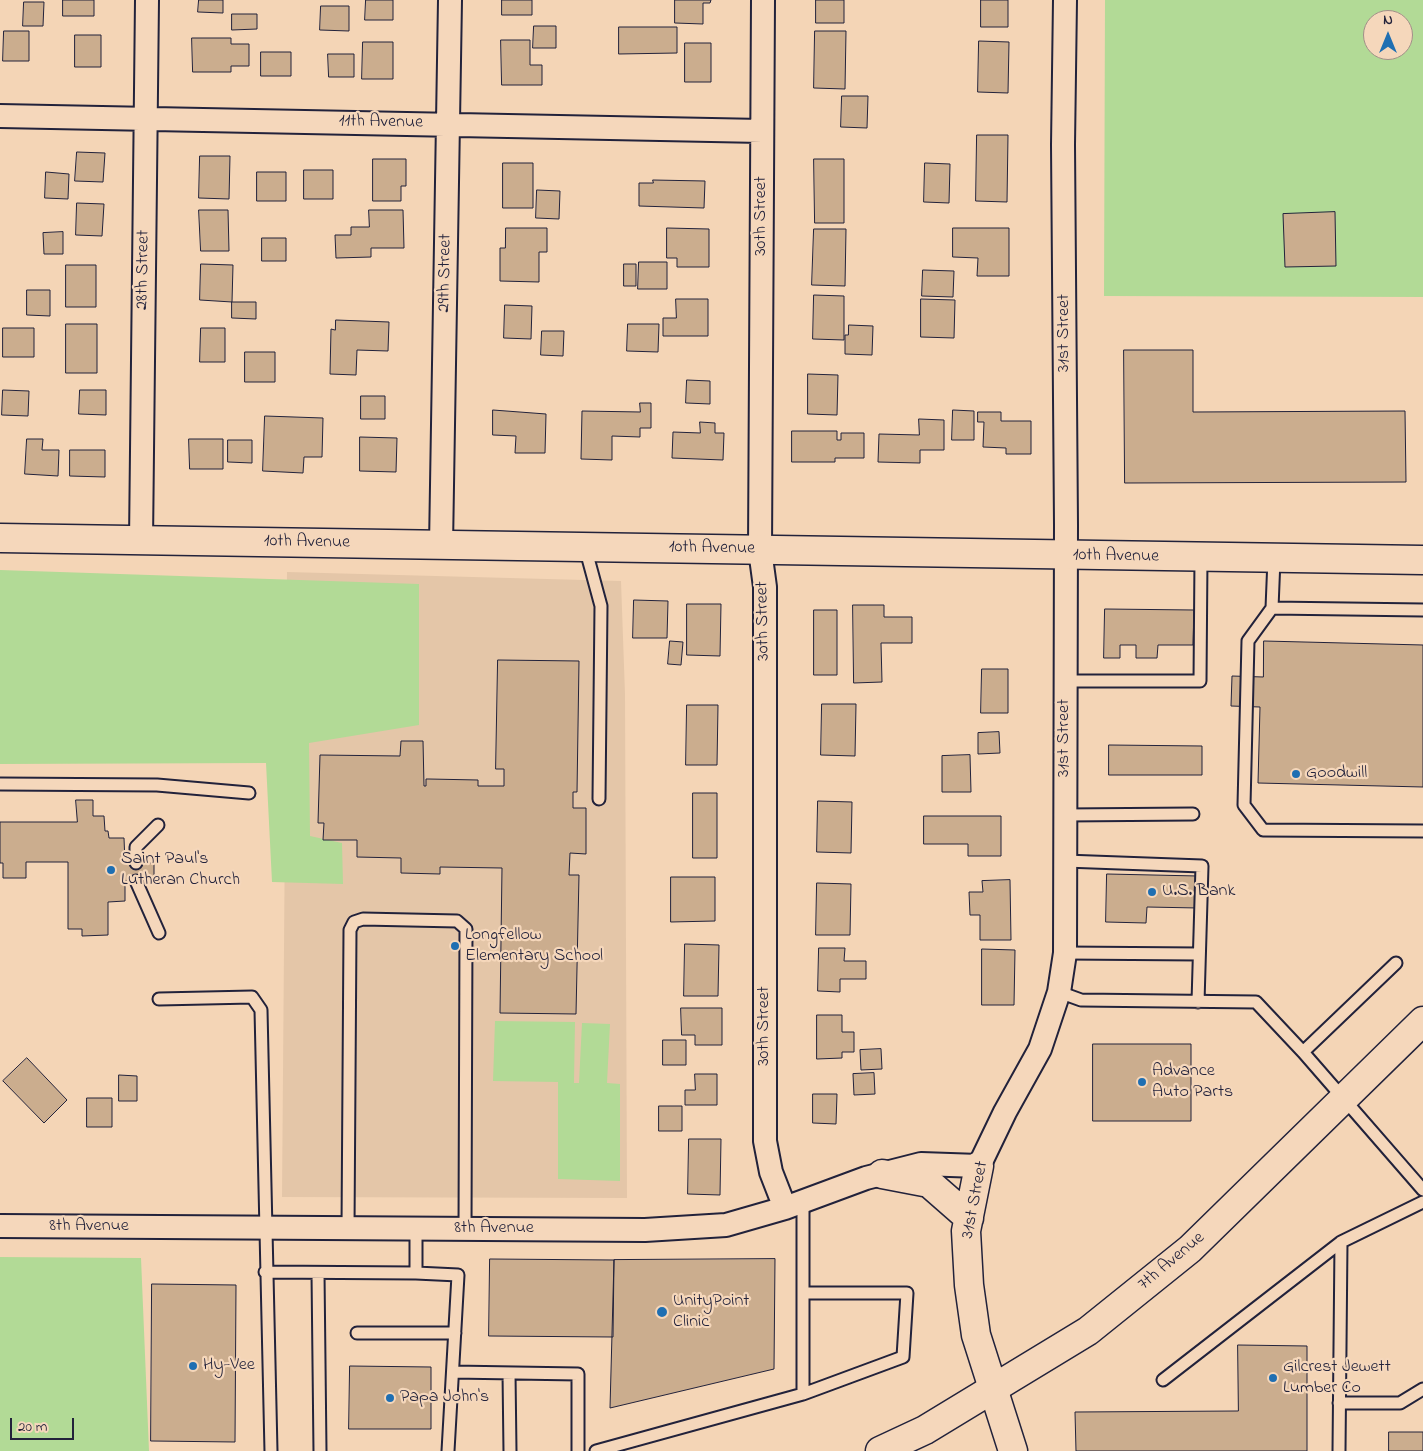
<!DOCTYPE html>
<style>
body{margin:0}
#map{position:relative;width:1423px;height:1451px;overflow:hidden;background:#f4d5b6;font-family:"Indie Flower",sans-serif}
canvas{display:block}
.north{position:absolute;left:1363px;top:10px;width:50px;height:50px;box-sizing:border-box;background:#f5d7bb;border:1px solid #a18f88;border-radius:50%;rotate:0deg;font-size:14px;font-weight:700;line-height:20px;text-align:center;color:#22223b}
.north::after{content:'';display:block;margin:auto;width:18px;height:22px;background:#1f6fb2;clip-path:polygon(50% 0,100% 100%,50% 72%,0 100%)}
.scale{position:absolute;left:10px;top:1418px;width:64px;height:22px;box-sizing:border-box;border:2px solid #22223b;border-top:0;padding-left:6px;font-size:15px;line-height:18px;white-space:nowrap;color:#22223b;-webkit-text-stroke:4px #f5d7bb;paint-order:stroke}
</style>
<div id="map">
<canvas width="1423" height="1451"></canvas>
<div class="north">N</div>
<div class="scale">20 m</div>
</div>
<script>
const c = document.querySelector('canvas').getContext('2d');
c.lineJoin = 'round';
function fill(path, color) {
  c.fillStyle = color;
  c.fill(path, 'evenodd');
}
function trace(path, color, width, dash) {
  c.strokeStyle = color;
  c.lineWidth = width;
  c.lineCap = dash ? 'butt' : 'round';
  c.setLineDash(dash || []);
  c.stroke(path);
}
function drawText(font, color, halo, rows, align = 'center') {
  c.font = font + ' "Indie Flower",sans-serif';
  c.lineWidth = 4.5;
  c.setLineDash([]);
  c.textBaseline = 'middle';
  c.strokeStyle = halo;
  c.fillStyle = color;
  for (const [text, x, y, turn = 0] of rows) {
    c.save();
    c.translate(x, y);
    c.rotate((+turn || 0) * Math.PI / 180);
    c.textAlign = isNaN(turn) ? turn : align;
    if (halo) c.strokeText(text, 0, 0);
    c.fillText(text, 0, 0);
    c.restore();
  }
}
fill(new Path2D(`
 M287,572L621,581L625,694L627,1198L282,1197Z`), '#e4c6a8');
fill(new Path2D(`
 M1105,0H1423V297L1104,296ZM1373,20H1403V50H1373Z
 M0,570L419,584V725L309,743L310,836L342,843L343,884L272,882L266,763L0,764Z
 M495,1021L575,1022L574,1083H579L582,1023L610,1024L607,1083L620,1084V1181L558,1179V1082L493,1081Z
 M0,1257L141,1258L149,1451H0Z`), '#b2da96');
const building = new Path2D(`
 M63,0H94V16H63Z
 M199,0H223V13L198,12Z
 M366,0H393V20H365Z
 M502,0H532V15H502Z
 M675,0H711L710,3H703V24L675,23Z
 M816,0H844V23H816Z
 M981,0H1008V27H981Z
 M24,2H44L43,26H23Z
 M321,6H349V31L320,30Z
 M232,14H257V29L232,30Z
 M534,26H556V48H533Z
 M619,27H677V53L619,54Z
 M4,31H29V61H3Z
 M815,31H846L845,89L814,88Z
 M75,35H101V67H75Z
 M192,38H231V44H249V66H231V72H193Z
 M501,40H530V65H542V85H502Z
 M979,41L1009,42L1008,93L978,92Z
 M363,42H393V79H362Z
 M685,43H711V82H685Z
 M261,52H291V76H261Z
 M328,54H354V77H329Z
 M842,96H868L867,128L841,127Z
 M977,135H1008L1007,202L976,201Z
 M77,152L105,153L103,182L75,181Z
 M200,156H230L229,199L199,198Z
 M373,159H406V186H401V201H373Z
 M814,159H844V223H815Z
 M503,163H533V208H503Z
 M925,163L950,164L949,203L924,202Z
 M304,170H333V199H304Z
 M46,172L69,174L68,199L45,198Z
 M257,172H286V201H257Z
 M653,180L705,181L704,208L639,206V183H653Z
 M537,190L560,191L559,219L536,218Z
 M77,203L104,204L102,236L76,235Z
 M199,210H228L229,251H201Z
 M369,210H403L404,248H371V257L336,258L335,235H351V227H369Z
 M1335,212L1336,266L1285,267L1283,214Z
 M506,228H547V252H539V282L500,281V248H505Z
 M667,228L709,229V267H677V258H667Z
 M953,228H1009V276H977L978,258L953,257Z
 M814,229H846L845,286L812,285Z
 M63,232V254H44L43,233Z
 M262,238H286V261H262Z
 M639,262H667V289H638Z
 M201,264L233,265L232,302L200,300Z
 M624,264H636V286H624Z
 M66,265H96V307H66Z
 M923,270L954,271L953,297L922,296Z
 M27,290H50V316L27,315Z
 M814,295L844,296V340L813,339Z
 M676,299H708V336H663V318H676Z
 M921,299L955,300L954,338L921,337Z
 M232,302H256V319L232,318Z
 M505,305L532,306L531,339L504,338Z
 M336,320L389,322L388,351L357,350L356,375L330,374L331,329L335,330Z
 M66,324H97V373H66Z
 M628,324H659L658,352L627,351Z
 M849,325L873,326L872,355L845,354V335H848Z
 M3,328H34V357H3Z
 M201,328H225V362H200Z
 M542,331H564L563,356L541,355Z
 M1124,350H1193V412L1405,411L1406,482L1125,483Z
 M245,352H275V382H245Z
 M808,374L838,375L837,415L808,414Z
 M687,380L710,381V404L686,403Z
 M3,390L29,391L28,416L2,415Z
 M80,390H106V415L79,414Z
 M361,396H385V419H361Z
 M640,403H651V428H640V437L612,436V460L581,459L582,411L640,412Z
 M493,410L546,414L545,453H515L516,436L493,435Z
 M953,410L974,411V440H952Z
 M978,412H1001V421H1031V454H1006V448L983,447L984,422H978Z
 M265,416L323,418L322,457H304L303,473L263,471Z
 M919,419L944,420V450H920V463L878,462L879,434L919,435Z
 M700,422L715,423V433H724L723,460L672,458L673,432L700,433Z
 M792,431H837V440H841V433H864V458H835V462H792Z
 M360,437L397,438L396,472L360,471Z
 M27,439H43L42,450H59L58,476L25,474Z
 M189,439H223V469H190Z
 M228,440H252V463L228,462Z
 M70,450H105V477L70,476Z
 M634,600L668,601L667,638H633Z
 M687,604H721L720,656L687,655Z
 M853,605H884V617H912V643H881L882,682L854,683Z
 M1105,609L1194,610L1193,645H1158L1157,658H1136V645H1120V658H1104Z
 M814,610H837V675H814Z
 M670,641L683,642L681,665L668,664Z
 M1264,641L1423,645V787L1258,783L1260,707L1231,706L1232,676L1263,677Z
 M498,660L579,661L577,792H573V808H586V854L570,853L569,875H579L576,1014L500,1013L502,868L440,867V874L401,873V858L357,857V840H323L324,823H318L320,755L400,756L401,741H423L424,786H426V779H429L478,780V786H504V769H496Z
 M982,669H1008V713H981Z
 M822,704H856L855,756L821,755Z
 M687,705H718L717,765H686Z
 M999,732L1000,753L978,754V733Z
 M1109,745L1202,746V775H1109Z
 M970,755L971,792H942V756Z
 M693,793H717V858H693Z
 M76,800H93V816H104L105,831H108L109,838H124L125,863H154V881H125V901L108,902V935L82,936V929H68V862H26V878H3V863H0V822H77Z
 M818,801L852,802L851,853L817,852Z
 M924,816H1001V856H968V844H924Z
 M1107,874L1198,876V908L1147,907L1146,923L1106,922Z
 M671,877H715V921L671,922Z
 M1010,880L1011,940H980V915H970L969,892H983L982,881Z
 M817,883L851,884L850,935H816Z
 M685,944L719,945L718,996H684Z
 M819,948H845L844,961H866V979H840V992L818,991Z
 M982,949L1015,950L1014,1005H982Z
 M681,1008H722V1045H695V1035H682Z
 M817,1015H842V1032H854V1052H842V1058L817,1059Z
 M663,1040H686V1065H663Z
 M1093,1044H1191V1121H1093Z
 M881,1049L882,1069L861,1070L860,1050Z
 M27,1058L67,1100L44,1123L3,1081Z
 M874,1073L875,1094L854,1095L853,1074Z
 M695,1074H717V1105H685V1090H695Z
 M119,1075L137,1076V1101H119Z
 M813,1094H837L836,1124L813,1123Z
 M87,1098H112V1127H87Z
 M659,1106H682V1131H659Z
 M689,1139H721L720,1195L688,1194Z
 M490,1259L614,1260L613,1337L489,1336Z
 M775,1259L774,1369L610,1408L614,1260Z
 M152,1284L236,1285L235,1442L151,1441Z
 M1238,1345L1307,1346V1451H1076L1075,1412L1238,1411Z
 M350,1366L431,1367V1429H349Z
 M1389,1432H1423V1451H1389Z`);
fill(building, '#cbad8e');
trace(building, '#22223b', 1);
const service = new Path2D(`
 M585,547L601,606L599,799
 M1274,559L1272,608L1423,610
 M1272,608L1248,641L1244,805L1263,830L1423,831
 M1066,681H1200L1201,558
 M0,784L157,785L249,793
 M1065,815L1193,814
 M1065,861L1202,866L1198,1002
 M136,863V847L158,825
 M136,881L159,933
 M1065,953L1199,954
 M1396,963L1303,1052L1423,1190
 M1059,992L1081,1000L1256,1002L1303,1052
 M159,999L252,997L261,1010L271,1451
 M348,1228L350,930L354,922L363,919L457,921L466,929L465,1229
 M416,1229V1273L458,1275L448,1451
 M265,1272L416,1273
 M318,1273L320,1451
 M803,1293H907L903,1357L803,1394
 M357,1333H455
 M453,1372L578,1374V1451
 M509,1373L510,1451
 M1163,1380L1341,1242
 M1339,1403H1400L1423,1389
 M596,1451L803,1394V1202
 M1339,1451L1341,1242L1423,1202`);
const minor = new Path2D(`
 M763,0L760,550L765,587V1141L771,1172L785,1208
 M0,116L762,131
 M141,541L147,0
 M441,546L450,0
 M0,1226L645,1230L726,1225L785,1208L866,1178L921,1164L979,1166L1005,1112L1040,1049L1059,992L1065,953L1066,525L1063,145L1065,0`);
const tertiary = new Path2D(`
 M0,538L1423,560
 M979,1166L966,1231L969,1285L976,1335L1013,1451
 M882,1174L929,1183L969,1218`);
const primary = new Path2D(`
 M880,1451L925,1430L1088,1331L1190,1249L1423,1021`);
trace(service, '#22223b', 15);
trace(minor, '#22223b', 26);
trace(tertiary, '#22223b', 31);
trace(primary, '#22223b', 31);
trace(service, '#f5d7bb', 11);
trace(minor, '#f5d7bb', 22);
trace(tertiary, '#f5d7bb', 28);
trace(primary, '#f5d7bb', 28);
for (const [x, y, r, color] of [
 [1296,774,5,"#1f6fb2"],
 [111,870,5,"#1f6fb2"],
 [1152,892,5,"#1f6fb2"],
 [455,946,5,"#1f6fb2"],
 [1142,1082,5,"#1f6fb2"],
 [662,1312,6,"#1f6fb2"],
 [193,1366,5,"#1f6fb2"],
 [1273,1378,5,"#1f6fb2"],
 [390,1398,5,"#1f6fb2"]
]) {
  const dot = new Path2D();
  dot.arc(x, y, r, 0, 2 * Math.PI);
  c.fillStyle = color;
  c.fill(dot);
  trace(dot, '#f5d7bb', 2);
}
drawText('18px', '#22223b', '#f5d7bb', [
 ["11th Avenue",381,123,1],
 ["30th Street",762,216,-90],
 ["28th Street",144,270,-89],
 ["29th Street",446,273,-89],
 ["31st Street",1065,333,-90],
 ["10th Avenue",307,543,1],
 ["10th Avenue",712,549,1],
 ["10th Avenue",1116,557,1],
 ["30th Street",764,621,-91],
 ["31st Street",1065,738,-90],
 ["30th Street",765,1026,-90],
 ["31st Street",976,1200,-79],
 ["8th Avenue",89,1227],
 ["8th Avenue",494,1229],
 ["7th Avenue",1172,1262,-40]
]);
drawText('18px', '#22223b', '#f5d7bb', [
 ["Goodwill",1306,774],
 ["Saint Paul's",121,860],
 ["Lutheran Church",121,881],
 ["U.S. Bank",1162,892],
 ["Longfellow",465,936],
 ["Elementary School",465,957],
 ["Advance",1152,1072],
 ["Auto Parts",1152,1093],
 ["UnityPoint",673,1302],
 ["Clinic",673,1323],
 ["Hy-Vee",203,1366],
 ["Gilcrest Jewett",1283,1368],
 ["Lumber Co",1283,1389],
 ["Papa John's",400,1398]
], 'left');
</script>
